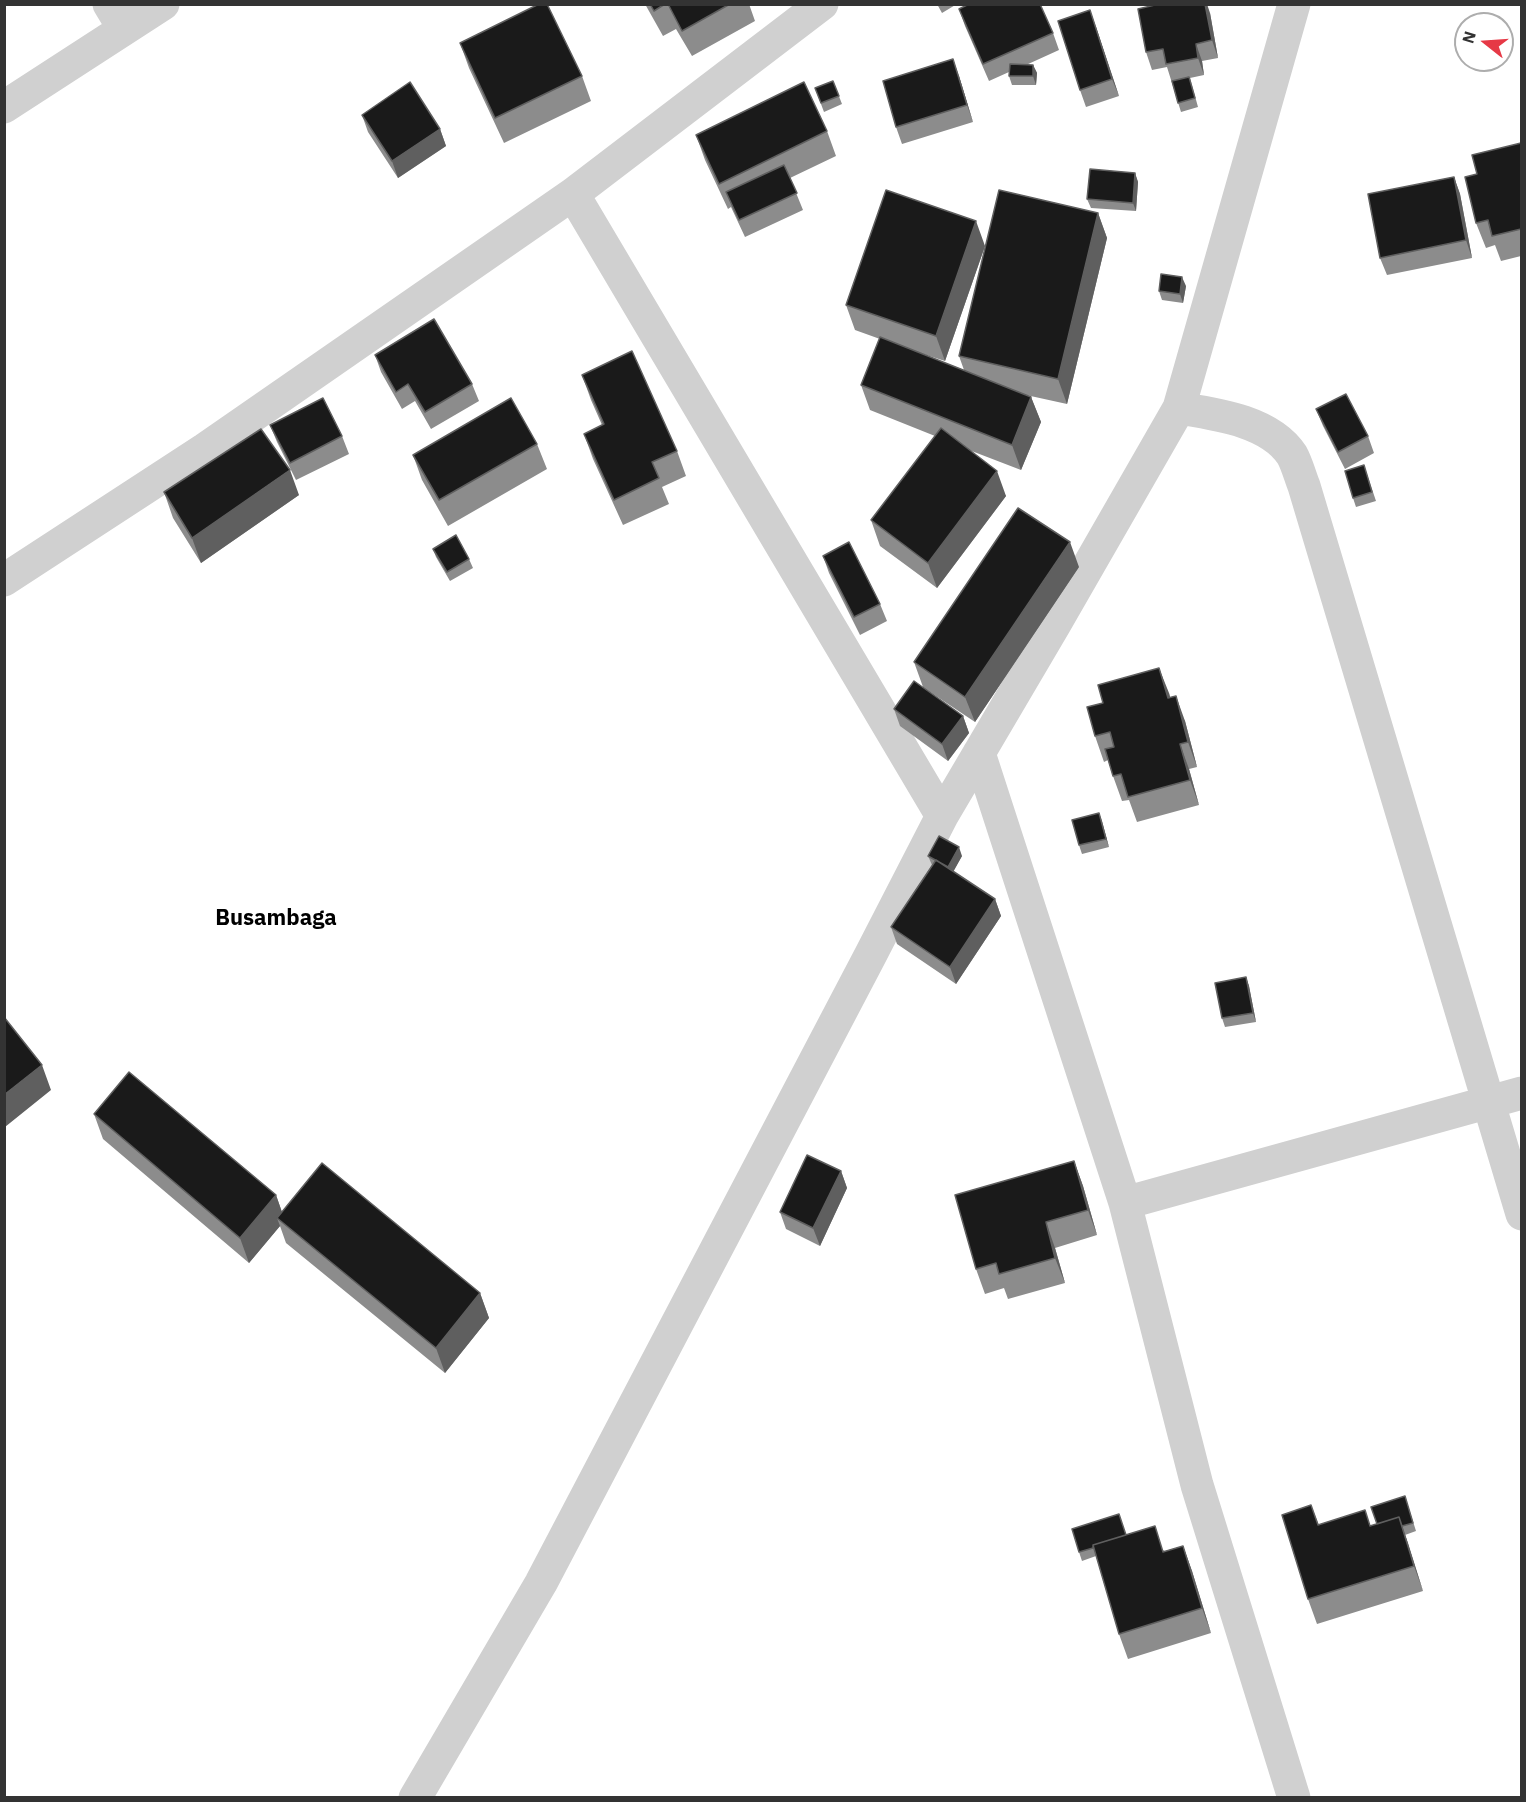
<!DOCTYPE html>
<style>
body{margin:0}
#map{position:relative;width:1526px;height:1802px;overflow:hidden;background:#fff;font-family:"IBM Plex Sans",sans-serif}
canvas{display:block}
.frame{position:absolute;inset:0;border:6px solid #333;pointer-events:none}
.north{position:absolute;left:1454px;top:12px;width:60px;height:60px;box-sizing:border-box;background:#fff;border:2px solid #adadad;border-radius:50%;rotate:287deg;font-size:16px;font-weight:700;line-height:24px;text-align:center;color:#333}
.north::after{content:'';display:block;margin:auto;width:21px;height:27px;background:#e63946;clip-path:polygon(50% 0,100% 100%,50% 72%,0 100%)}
</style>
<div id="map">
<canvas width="1526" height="1802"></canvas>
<div class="frame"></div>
<div class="north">N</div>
</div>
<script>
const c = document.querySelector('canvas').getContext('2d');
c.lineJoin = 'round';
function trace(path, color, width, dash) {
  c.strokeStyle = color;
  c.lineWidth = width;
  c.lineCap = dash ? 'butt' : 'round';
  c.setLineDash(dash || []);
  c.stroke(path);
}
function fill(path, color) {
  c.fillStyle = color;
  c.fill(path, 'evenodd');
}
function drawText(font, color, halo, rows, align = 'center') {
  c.font = font + ' "IBM Plex Sans",sans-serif';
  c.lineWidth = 6;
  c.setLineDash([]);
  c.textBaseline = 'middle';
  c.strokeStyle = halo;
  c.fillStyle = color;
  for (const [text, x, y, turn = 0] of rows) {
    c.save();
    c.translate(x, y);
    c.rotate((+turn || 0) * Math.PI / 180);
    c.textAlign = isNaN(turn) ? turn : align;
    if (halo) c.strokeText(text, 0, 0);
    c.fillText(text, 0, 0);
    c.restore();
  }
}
trace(new Path2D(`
 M109,4L124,29
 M4,107L163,4
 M573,194L942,816
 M1179,408C1216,414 1270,421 1292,455C1297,464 1300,476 1304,486L1522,1214
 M4,580L205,449L573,194L822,4
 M979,753L1125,1203L1197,1485L1294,1798
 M1125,1203L1522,1093
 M415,1798L541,1583L870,956L942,816L1055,624L1179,408L1294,4`), '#d0d0d0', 33);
fill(new Path2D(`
 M645,4H749L755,21L692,56L676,29L663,36Z
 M937,4H957L942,13Z
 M959,9L1053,33L1059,50L1026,65H1033L1037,73L1036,85H1012L1009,76V72L989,81L965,26Z
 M1210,13L1218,58L1202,61L1204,75L1190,78L1198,107L1181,112L1167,67L1152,70L1146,52Z
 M1096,27L1119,96L1086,107L1080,90Z
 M460,43L582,76L591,101L504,143L469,68Z
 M959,76L973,122L902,144L896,127Z
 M833,81L842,104L824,112L815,88Z
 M362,115L440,129L446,146L398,178L368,132Z
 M827,131L836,156L790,178L803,210L745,237L731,207L728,209L705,160L696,135Z
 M1521,143V256L1501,261L1495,245L1486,248L1476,223L1477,174Z
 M1135,173L1138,182L1136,211L1091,208L1087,199Z
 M1454,177L1460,194L1472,258L1387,275L1380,258Z
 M1098,213L1107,238L1067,404L1026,395L1031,397L1041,422L1021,470L969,450L1006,496L937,588L880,546L871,520L935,436L870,410L861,385L880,339L855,330L846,305L985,246L945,361L920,353L964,370L959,356Z
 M1186,286L1183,303L1162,300L1159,291Z
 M375,355L472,384L479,401L431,429L415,401L402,409L381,372Z
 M582,375L677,451L686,476L662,487L669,504L623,525L593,459L584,434L602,425L591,400Z
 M1316,409L1368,436L1374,453L1345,469L1323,426Z
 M270,425L342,436L349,454L296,480L277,442Z
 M537,444L547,469L448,526L422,480L413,455Z
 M1364,465L1376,501L1356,507L1353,498Z
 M164,492L299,495L201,563L173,518Z
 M433,549L469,559L473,568L450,581L436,557Z
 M823,556L880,604L887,621L860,635L829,573Z
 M1079,567L975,722L927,690L963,716L969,733L948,761L900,726L894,709L923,687L914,662Z
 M1169,693L1170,698L1185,721L1197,767L1189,769L1199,805L1137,822L1129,800L1122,801L1113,776L1108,760L1104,762L1095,736Z
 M1099,813L1109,847L1082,854L1079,845Z
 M928,856H962L953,871L995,899L1001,916L956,984L897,944L891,927L932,865Z
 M1246,977L1249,986L1256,1022L1225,1027L1222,1018Z
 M94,1114L276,1195L282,1212L480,1293L489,1318L445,1373L286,1243L280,1226L249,1263L103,1139Z
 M1074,1161L1083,1186L1097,1235L1055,1248L1065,1283L1008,1299L1004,1288L985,1294L976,1269Z
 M841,1171L847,1188L820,1246L786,1229L780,1212Z
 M1405,1496L1416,1531L1405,1535L1423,1591L1317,1624L1308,1599L1311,1505L1319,1525L1371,1526L1377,1524Z
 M1119,1514L1126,1535L1165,1551L1183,1546L1192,1571L1211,1633L1128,1659L1119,1634L1096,1556L1082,1561L1079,1552Z`), '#8c8c8c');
fill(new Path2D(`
 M1205,4H1207L1210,13L1218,58L1212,40Z
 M1090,10L1096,27L1119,96L1112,79Z
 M1196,44L1202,61L1204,75L1198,58Z
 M953,59L959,76L973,122L967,105Z
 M1033,65L1037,73L1036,85L1033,76Z
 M440,129L446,146L398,178L392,161Z
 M1135,173L1138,182L1136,211L1133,203Z
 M1454,177L1460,194L1472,258L1466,240Z
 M1098,213L1107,238L1067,404L1058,379Z
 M976,221L985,246L945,361L936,336Z
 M1182,277L1186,286L1183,303L1180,294Z
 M1031,397L1041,422L1021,470L1012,445Z
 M290,470L299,495L201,563L192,538Z
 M997,471L1006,496L937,588L928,563Z
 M1070,542L1079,567L975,722L965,697Z
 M1159,668L1169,693L1177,723L1168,698Z
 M1176,696L1185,721L1197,767L1188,742Z
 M963,716L969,733L948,761L942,744Z
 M1180,744L1189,769L1199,805L1190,780Z
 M1099,813L1102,821L1109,847L1106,839Z
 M959,847L962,856L951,876L948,867Z
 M995,899L1001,916L956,984L950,967Z
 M1246,977L1249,986L1256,1022L1253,1013Z
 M42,1065L51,1090L5,1127L4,1095Z
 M1074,1161L1083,1186L1097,1235L1088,1210Z
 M841,1171L847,1188L820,1246L813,1228Z
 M276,1195L285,1221L277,1218L280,1226L249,1263L240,1238Z
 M1046,1222L1055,1248L1065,1283L1055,1258Z
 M480,1293L489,1318L445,1373L436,1348Z
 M1399,1517L1408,1543L1423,1591L1414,1566Z
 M1183,1546L1192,1571L1211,1633L1202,1608Z`), '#5f5f5f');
const building = new Path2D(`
 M539,4H547L582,76L495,118L460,43Z
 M650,4H665L654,11Z
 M668,4H730L682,31Z
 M969,4H1040L1053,33L983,64L959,9Z
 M1159,4H1205L1212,40L1196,44L1198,58L1166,64L1163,49L1146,52L1138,9Z
 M1090,10L1112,79L1080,90L1058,21Z
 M953,59L967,105L896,127L883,81Z
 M1010,64L1033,65V76H1009Z
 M1189,77L1195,98L1178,103L1172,81Z
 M833,81L839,96L821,103L815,88Z
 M410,82L440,129L392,161L362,115Z
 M804,82L827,131L719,184L696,135Z
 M1521,143V229L1492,236L1488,220L1476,223L1465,177L1477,174L1472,155Z
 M784,165L797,193L739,220L726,192Z
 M1090,169L1135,173L1133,203L1087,199Z
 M1454,177L1466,240L1380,258L1368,194Z
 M886,190L976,221L936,336L846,305Z
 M999,190L1098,213L1058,379L959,356Z
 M1161,274L1182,277L1180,294L1159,291Z
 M434,319L472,384L425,412L408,384L396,392L375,355Z
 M880,337L1031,397L1012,445L861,385Z
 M632,351L677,451L652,462L659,478L614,500L584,434L604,424L582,375Z
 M1346,394L1368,436L1338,452L1316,409Z
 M323,398L342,436L290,463L270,425Z
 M511,398L537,444L439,500L413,455Z
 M941,428L997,471L928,563L871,520Z
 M261,429L290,470L192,538L164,492Z
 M1364,465L1372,492L1353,498L1345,471Z
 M1018,508L1070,542L965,697L914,662Z
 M456,535L469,559L447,572L433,549Z
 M849,542L880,604L854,617L823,556Z
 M1159,668L1168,698L1176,696L1188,742L1180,744L1190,780L1128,797L1121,774L1113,776L1105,749L1114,747L1110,732L1095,736L1087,707L1103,703L1098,685Z
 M914,681L963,716L942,744L894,709Z
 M1099,813L1106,839L1079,845L1072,820Z
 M939,836L959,847L948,867L928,856Z
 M936,860L995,899L950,967L891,927Z
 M1246,977L1253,1013L1222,1018L1215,983Z
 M4,1017L42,1065L4,1095Z
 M129,1072L276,1195L240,1238L94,1114Z
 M807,1155L841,1171L813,1228L780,1212Z
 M1074,1161L1088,1210L1046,1222L1055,1258L999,1274L996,1263L976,1269L955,1195Z
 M322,1163L480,1293L436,1348L277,1218Z
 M1405,1496L1413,1523L1402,1526L1399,1517L1377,1524L1371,1507Z
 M1311,1505L1318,1525L1365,1510L1370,1526L1399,1517L1414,1566L1308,1599L1282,1515Z
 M1119,1514L1126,1535L1093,1545V1548L1079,1552L1072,1529Z
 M1155,1526L1163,1552L1183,1546L1202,1608L1119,1634L1093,1545Z`);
fill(building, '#1a1a1a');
trace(building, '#5f5f5f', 1.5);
drawText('bold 22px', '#000', '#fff', [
 ["Busambaga",276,919]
]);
</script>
